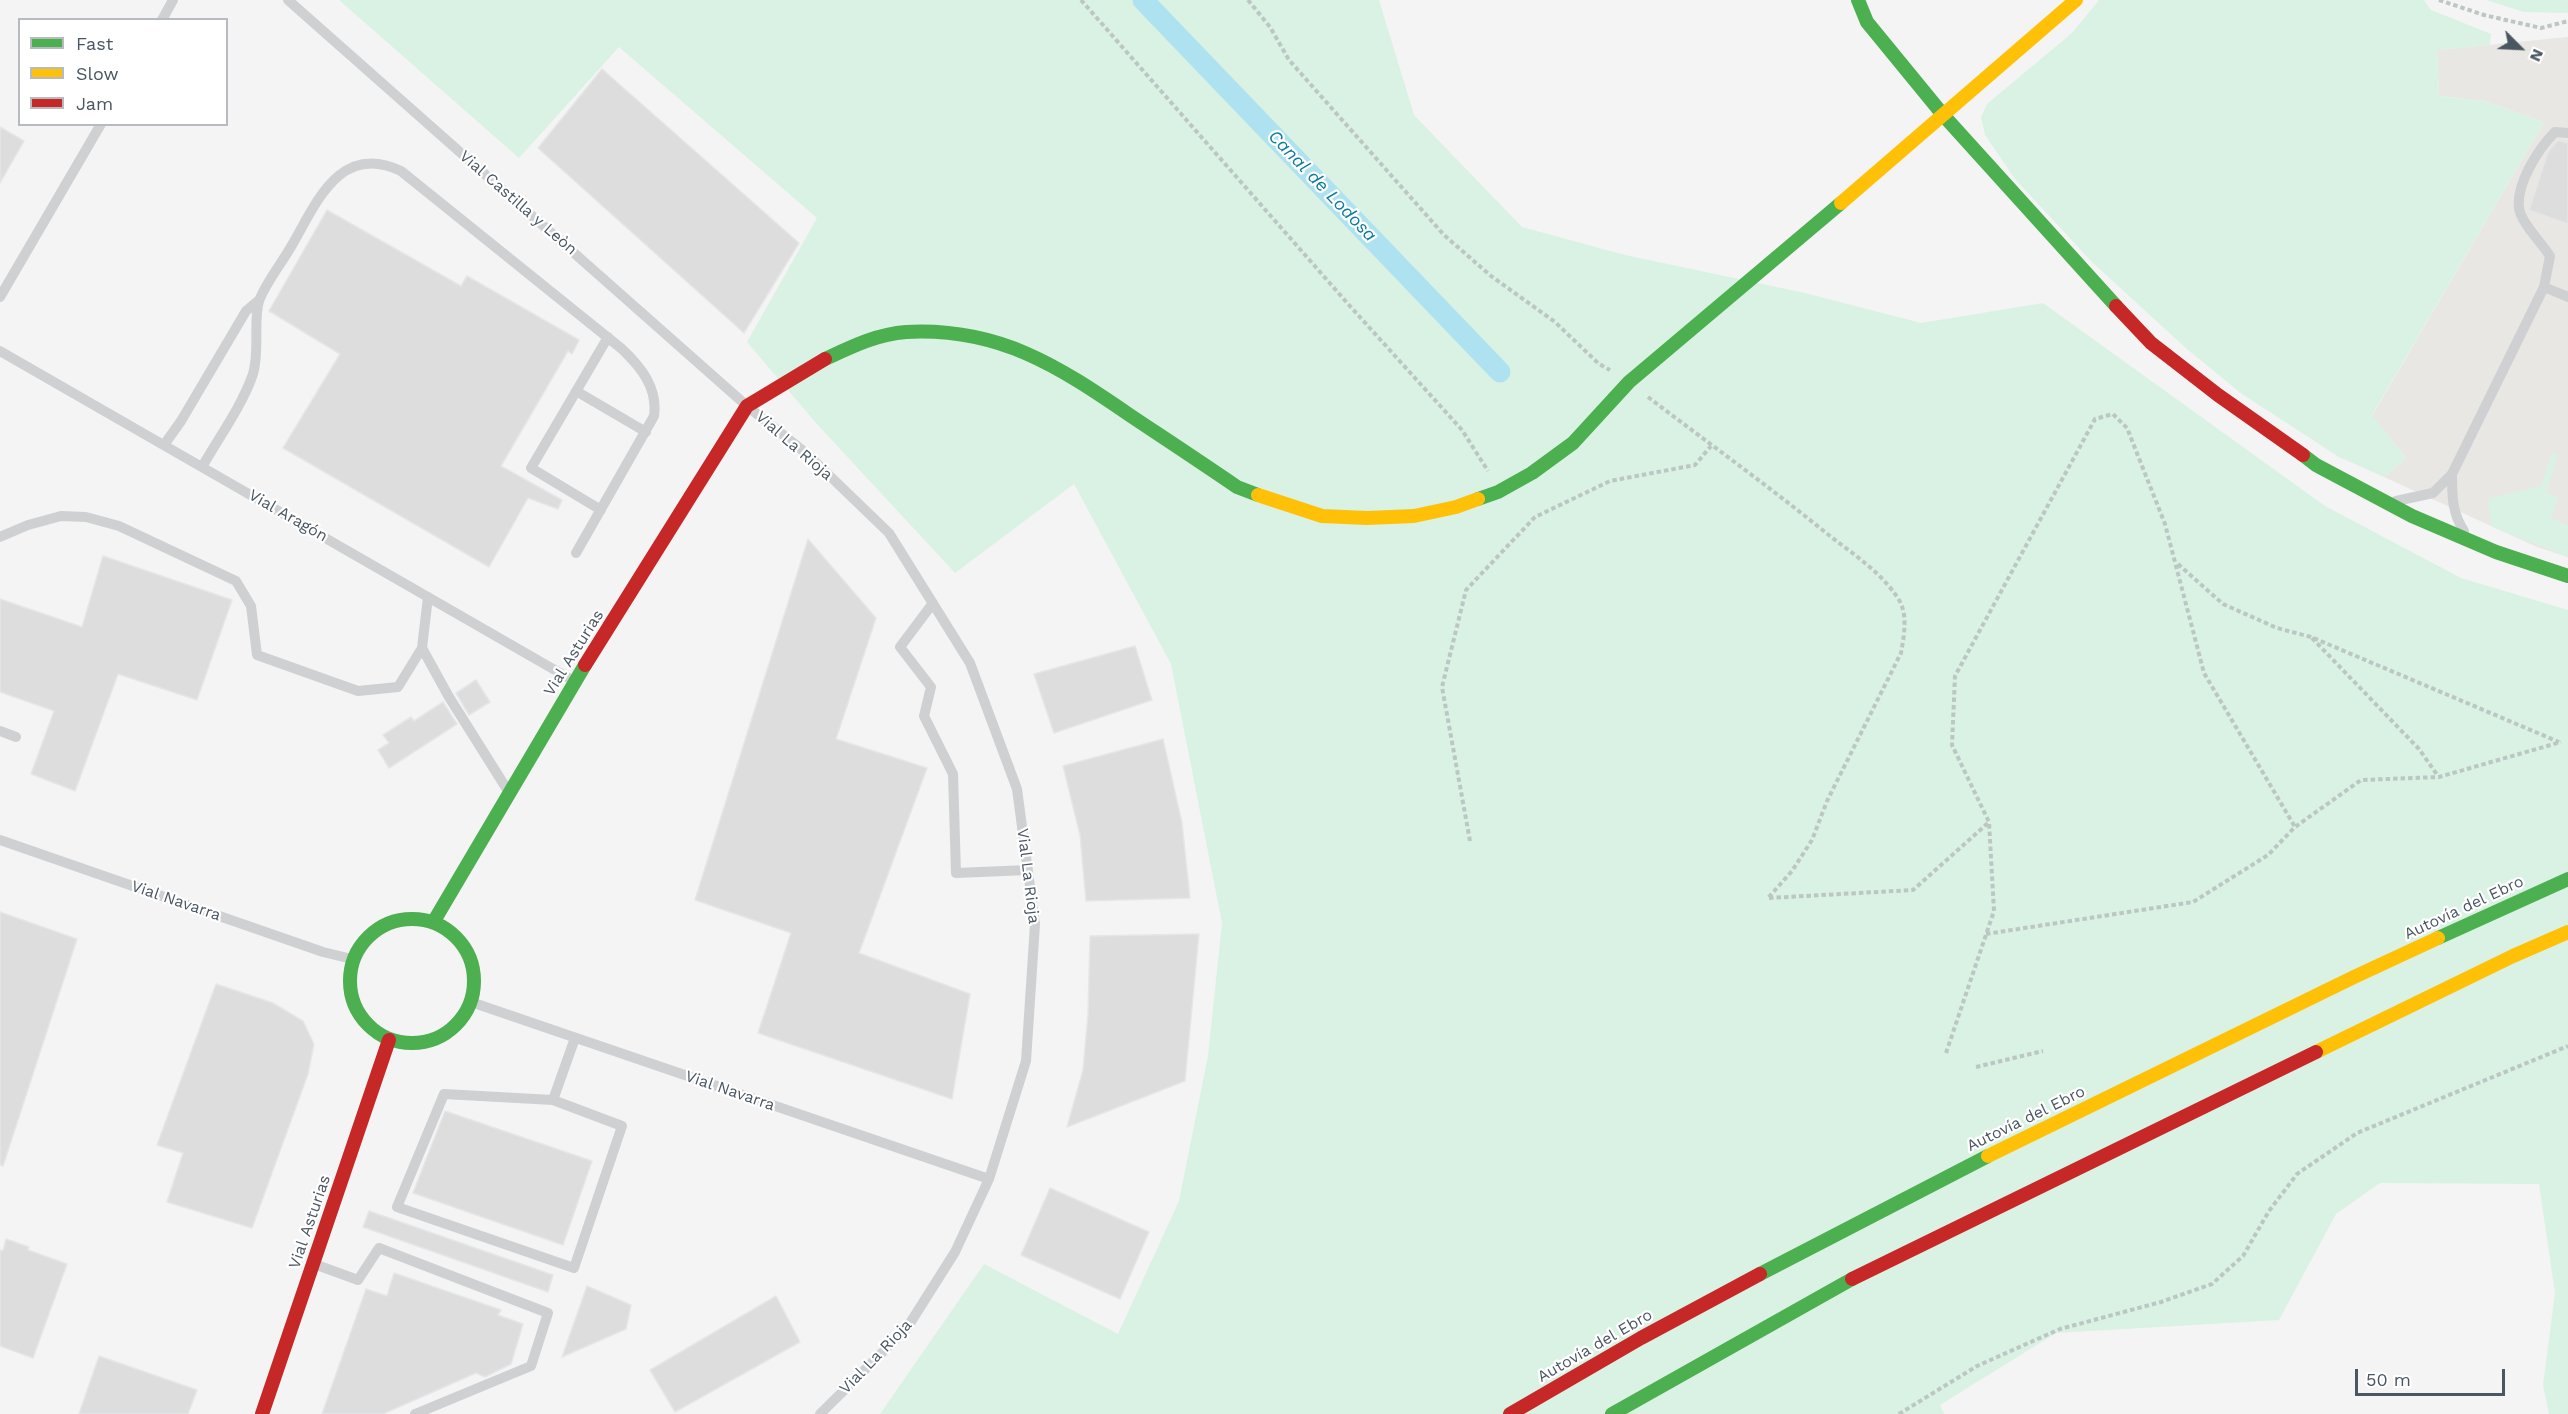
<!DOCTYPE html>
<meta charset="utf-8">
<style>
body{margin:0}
#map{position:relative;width:2568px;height:1414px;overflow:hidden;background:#f4f4f4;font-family:"Work Sans",sans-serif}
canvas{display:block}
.legend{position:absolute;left:18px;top:18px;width:210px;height:108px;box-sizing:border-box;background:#fff;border:2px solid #b7bbc0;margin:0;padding:8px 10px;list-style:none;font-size:18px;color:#4a5661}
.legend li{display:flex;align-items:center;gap:12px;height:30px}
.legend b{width:30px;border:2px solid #b7bbc0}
.north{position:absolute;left:2490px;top:18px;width:60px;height:60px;-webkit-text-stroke:4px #fff;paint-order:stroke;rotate:114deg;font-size:16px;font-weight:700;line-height:24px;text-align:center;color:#4a5661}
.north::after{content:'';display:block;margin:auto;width:21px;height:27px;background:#4a5661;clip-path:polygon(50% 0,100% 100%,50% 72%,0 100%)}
.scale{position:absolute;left:2355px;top:1369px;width:150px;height:27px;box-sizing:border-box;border:3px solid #4a5661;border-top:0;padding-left:8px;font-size:18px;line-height:21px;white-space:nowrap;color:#4a5661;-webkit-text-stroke:4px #fff;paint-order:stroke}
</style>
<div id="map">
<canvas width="2568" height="1414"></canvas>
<ul class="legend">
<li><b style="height:8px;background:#4caf50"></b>Fast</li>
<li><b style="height:8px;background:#ffc107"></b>Slow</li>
<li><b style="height:8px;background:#c62828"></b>Jam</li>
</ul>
<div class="north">N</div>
<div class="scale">50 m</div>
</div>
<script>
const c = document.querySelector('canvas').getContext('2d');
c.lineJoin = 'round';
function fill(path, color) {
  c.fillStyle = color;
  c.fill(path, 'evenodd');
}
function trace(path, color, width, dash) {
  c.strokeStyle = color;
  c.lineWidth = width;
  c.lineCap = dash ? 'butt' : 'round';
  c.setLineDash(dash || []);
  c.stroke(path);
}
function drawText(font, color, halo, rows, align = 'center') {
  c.font = font + ' "Work Sans",sans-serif';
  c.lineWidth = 4.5;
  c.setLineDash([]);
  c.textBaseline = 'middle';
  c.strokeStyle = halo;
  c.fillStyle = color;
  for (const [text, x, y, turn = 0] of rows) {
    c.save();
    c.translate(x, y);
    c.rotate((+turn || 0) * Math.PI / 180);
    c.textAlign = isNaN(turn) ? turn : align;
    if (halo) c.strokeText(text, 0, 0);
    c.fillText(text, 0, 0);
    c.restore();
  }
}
fill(new Path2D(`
 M2568,37V557L2537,547L2384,477L2406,458L2372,416L2544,122L2484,101L2439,96L2437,50Z`), '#e8e7e3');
fill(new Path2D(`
 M339,0H1379L1414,115L1522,227L1625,255L1805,293L1921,323L2043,303L2325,506L2461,578L2568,610V1414H2549L2543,1385L2555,1293L2539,1184L2380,1183L2336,1214L2279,1320L2056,1333L1940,1405L1944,1414H880L984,1264L1118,1334L1179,1201L1208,1056L1222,923L1171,664L1074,484L955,573L816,423L747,342L817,218L619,47L519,158Z
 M2099,0H2424L2431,10L2491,34L2490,45L2437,50L2439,96L2484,101L2544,122L2372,415L2406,458L2384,477L2339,457L2242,394L2188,350L2093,263L2015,179L1985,135L1981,117L1987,104L2072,33Z
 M2486,0H2568V13L2524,12Z
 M2552,453L2558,455L2546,492L2558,497L2551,518L2568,525V557L2492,527L2488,503L2491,498L2541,486Z`), '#d9f2e3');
trace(new Path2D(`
 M1143,0L1500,372`), '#aee2f0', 21);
const building = new Path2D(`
 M602,69L799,243L744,333L538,148Z
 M0,127L24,141L0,183Z
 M2558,140L2568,143V224L2529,210L2548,152Z
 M327,210L461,286L467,276L579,340L572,354L568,351L501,466L562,500L558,509L528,498L489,567L283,448L340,354L269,311Z
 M808,539L876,618L836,739L927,768L859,953L970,994L952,1099L758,1033L791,933L695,900Z
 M103,556L232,600L197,700L118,674L75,791L31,774L54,711L0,692V599L82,627Z
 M1135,646L1152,700L1054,733L1034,674Z
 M476,680L490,702L469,715L456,693Z
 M443,702L457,724L389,768L378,750L389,743L383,735L411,717L414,721Z
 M1163,739L1182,823L1190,898L1086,901L1080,835L1063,766Z
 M0,912L77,939L3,1166L0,1165Z
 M1199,934L1185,1081L1067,1127L1083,1070L1088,1014L1090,936Z
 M216,984L273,1003L303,1021L314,1044L308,1074L252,1228L167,1202L183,1153L157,1145Z
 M445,1111L592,1161L563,1245L413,1193Z
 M1050,1188L1149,1232L1120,1299L1021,1255Z
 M369,1211L553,1275L548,1292L363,1227Z
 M6,1239L29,1247L28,1250L67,1264L33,1358L0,1346V1250L3,1251Z
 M394,1273L501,1310L498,1315L523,1324L511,1364L485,1377L476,1373L383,1414H322L366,1289L387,1296Z
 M587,1286L631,1305L626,1329L562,1357Z
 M776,1296L800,1342L675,1412L650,1370Z
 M99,1356L197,1390L188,1414H79Z`);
fill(building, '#ddddde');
trace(building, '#e5e6e7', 1.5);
trace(new Path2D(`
 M1081,0L1349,305L1462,430L1488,471
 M1248,0L1270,27L1289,60L1444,235L1491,276L1555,322L1599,364L1610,370
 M2439,0L2484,15L2541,28L2568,21
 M1648,397C1707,442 1767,485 1825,532C1851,553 1881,571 1899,600C1908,615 1904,636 1901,653L1827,801L1812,840L1792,871L1768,898
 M2178,564L2223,604L2277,628L2311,637L2559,742
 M2312,638L2419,749L2438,776
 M1470,841L1442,687L1466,590L1535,517L1610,481L1695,465L1711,446
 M1769,898L1913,890L1989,822
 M1986,934L2193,902L2268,855L2295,827L2361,780L2439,777L2561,742
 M1946,1053L1994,911L1989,822L1952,745L1955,676L2095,419L2113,414L2127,428L2165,524L2204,673L2295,827
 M1976,1067L2043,1051
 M1899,1414L1977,1366L2060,1329L2161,1302L2212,1284L2243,1256L2269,1211L2297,1174L2357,1133L2568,1046`), '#bcc7c4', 4, [4.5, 3]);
trace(new Path2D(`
 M288,0L747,406L807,454L889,533L970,663L1017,789L1035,924L1026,1061L989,1179L955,1252L907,1328L820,1414
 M162,20L173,0
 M2544,287L2568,297
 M0,297L101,124
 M0,351L574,681
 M576,391L646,432
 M164,445L181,421L246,311L259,300
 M202,467C219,437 242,406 253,374C260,351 253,320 259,301C266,282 282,263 292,245C317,202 340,142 401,171L622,349C641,367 658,388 654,416L576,553
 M2452,474C2452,496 2452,513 2464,531
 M2396,501L2433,493L2452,474L2544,287L2550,256C2542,243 2521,223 2519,208C2516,184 2538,149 2555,132L2568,133
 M601,510L531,468L608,337
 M0,537L28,525L61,516L86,517L119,526L236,581L251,606L257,655L358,691L398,687L422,648
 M428,597L422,648L449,697L508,791
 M933,603L900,647L931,687L924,716L953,774L956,873L1028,870
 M0,731L16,737
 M0,840L323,952L352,959
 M471,1002L989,1179
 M553,1100L444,1094L397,1207L574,1268L622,1126L553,1100L575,1038
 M314,1264L358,1280L379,1248L548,1313L531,1366L415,1414`), '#ced0d2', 10);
trace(new Path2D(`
 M1858,0L1867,22L1944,116L2116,306
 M825,359C851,347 877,334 906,332C999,327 1058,366 1131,416C1167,440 1202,463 1237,487L1258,495
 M2303,455L2316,465L2412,516L2496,552L2568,576
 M1478,499L1498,492L1532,473L1573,443L1629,382L1841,203
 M350 981a62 62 0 1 1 124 0a62 62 0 1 1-124 0Z
 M434,921L585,665
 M2438,938L2568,879
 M1760,1274L1988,1156
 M1612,1414L1852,1279`), '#4caf50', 14);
trace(new Path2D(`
 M1841,203L2076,0
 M1258,495L1322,516L1367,518L1414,516L1456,507L1478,499
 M2316,1052L2513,956L2568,932
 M1988,1156L2354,977L2438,938`), '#ffc107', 14);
trace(new Path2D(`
 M2116,306L2151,343L2218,395L2303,455
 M585,665L747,406L825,359
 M1852,1279L2316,1052
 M262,1414L389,1040
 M1510,1414L1641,1338L1760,1274`), '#c62828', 14);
drawText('16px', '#4a5661', '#fff', [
 ["Vial Castilla y Leòn",518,203,41],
 ["Vial La Rioja",794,446,41],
 ["Vial Aragón",288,516,30],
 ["Vial Asturias",574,653,-58],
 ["Vial La Rioja",1028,876,83],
 ["Vial Navarra",176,901,19],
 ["Autovía del Ebro",2464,908,-25],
 ["Vial Navarra",730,1091,19],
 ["Autovía del Ebro",2026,1119,-26],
 ["Vial Asturias",310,1222,-71],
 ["Autovía del Ebro",1595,1346,-30],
 ["Vial La Rioja",876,1357,-46]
]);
drawText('italic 18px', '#0c7c9b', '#fff', [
 ["Canal de Lodosa",1322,186,46]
]);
</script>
